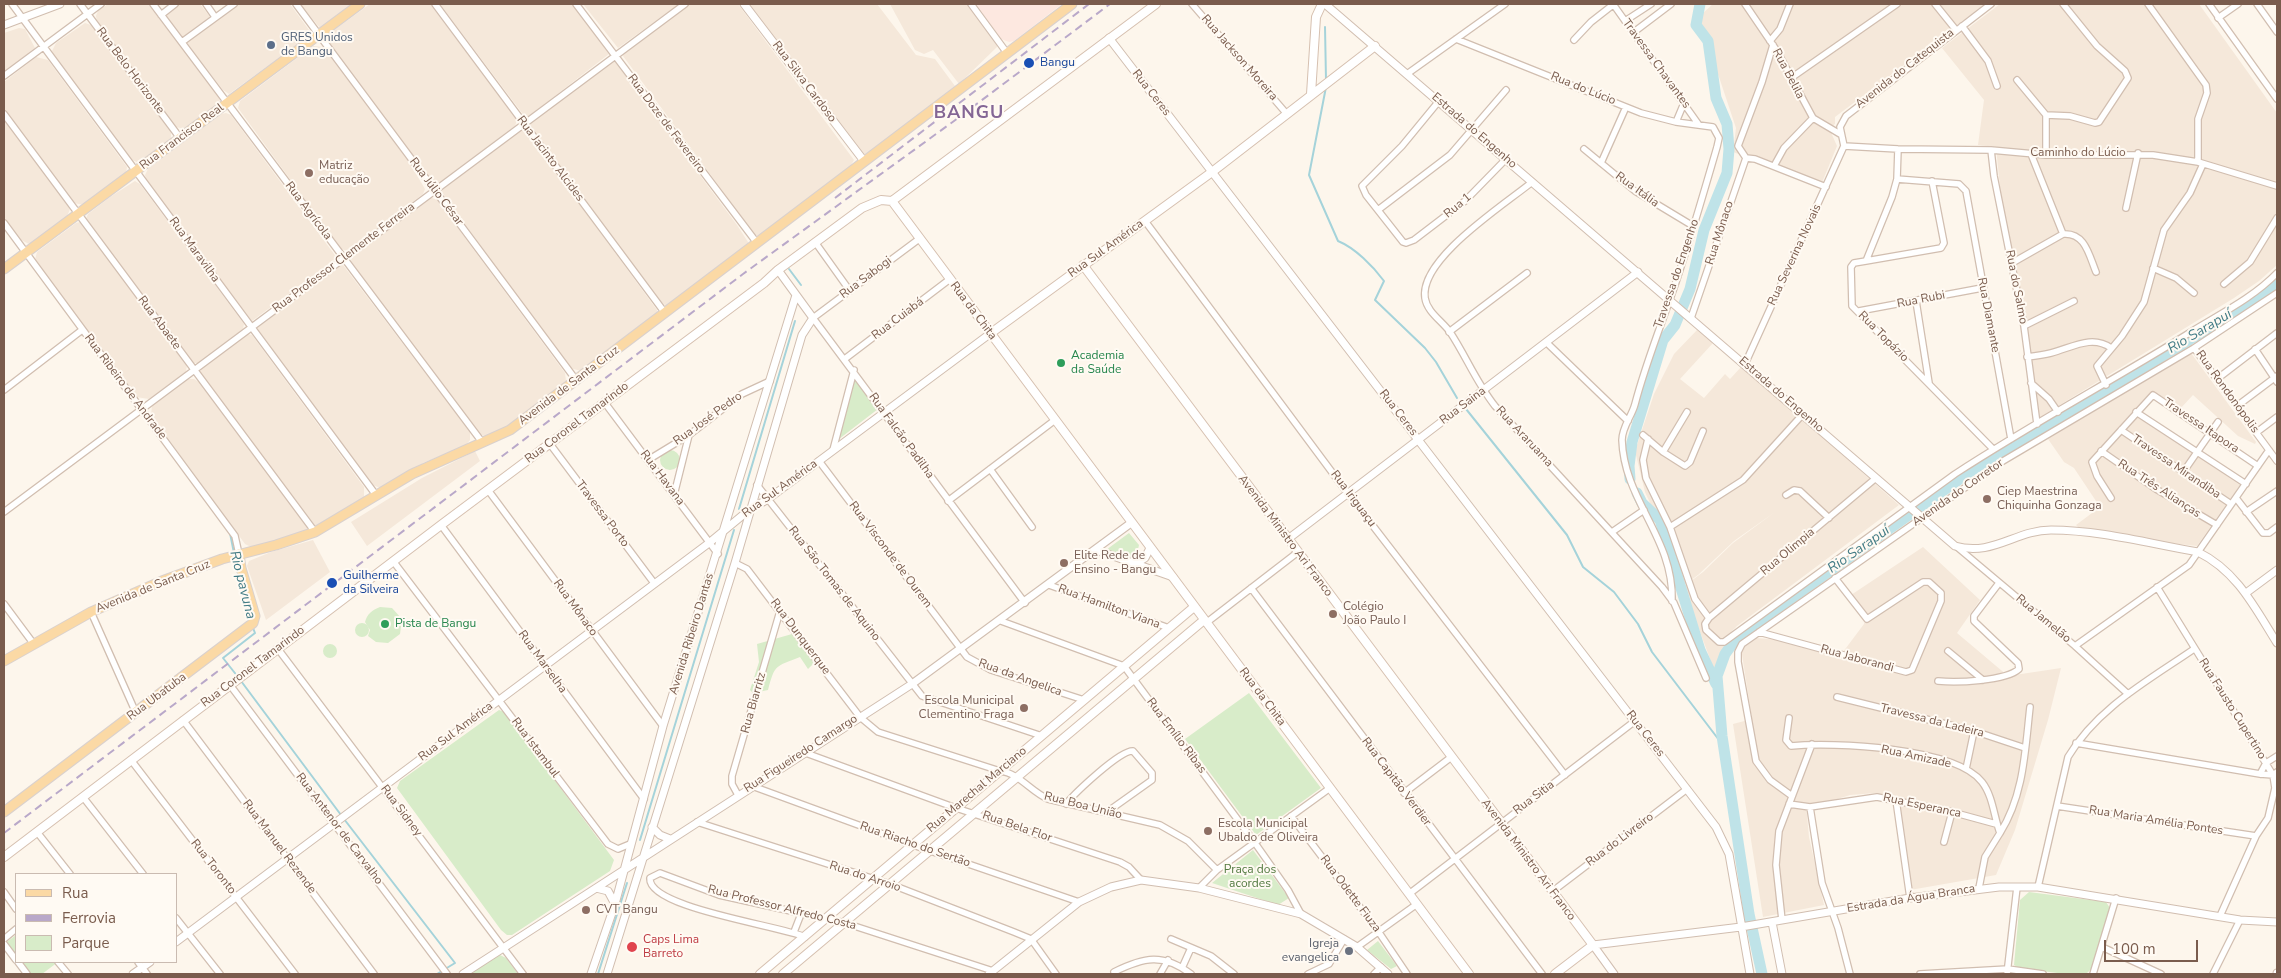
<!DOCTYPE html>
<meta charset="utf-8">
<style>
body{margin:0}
#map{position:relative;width:2281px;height:978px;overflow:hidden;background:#fdf6ec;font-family:"Nunito Sans",sans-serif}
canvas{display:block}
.frame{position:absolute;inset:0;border:5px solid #7a5c4d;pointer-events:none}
.legend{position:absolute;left:15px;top:873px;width:162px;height:90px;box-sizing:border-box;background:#fffaf3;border:1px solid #cabbb1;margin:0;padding:6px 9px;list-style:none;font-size:15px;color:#7a5c4d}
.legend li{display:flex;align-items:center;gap:10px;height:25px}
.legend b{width:25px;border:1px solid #cabbb1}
.scale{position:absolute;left:2104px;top:940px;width:94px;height:22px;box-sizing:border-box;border:2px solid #7a5c4d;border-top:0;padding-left:6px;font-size:15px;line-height:18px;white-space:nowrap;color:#7a5c4d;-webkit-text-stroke:4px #fffaf3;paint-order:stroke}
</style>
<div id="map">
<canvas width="2281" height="978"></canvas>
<div class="frame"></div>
<ul class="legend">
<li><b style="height:6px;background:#fbd9a5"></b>Rua</li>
<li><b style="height:6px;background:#b9a8c9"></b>Ferrovia</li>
<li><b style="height:14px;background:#d8ecc9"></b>Parque</li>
</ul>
<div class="scale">100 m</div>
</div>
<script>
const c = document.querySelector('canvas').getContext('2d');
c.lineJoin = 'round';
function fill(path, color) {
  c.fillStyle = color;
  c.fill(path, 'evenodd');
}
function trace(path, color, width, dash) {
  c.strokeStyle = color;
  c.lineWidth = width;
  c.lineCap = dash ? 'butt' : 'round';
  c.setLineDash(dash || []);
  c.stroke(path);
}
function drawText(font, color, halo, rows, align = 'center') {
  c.font = font + ' "Nunito Sans",sans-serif';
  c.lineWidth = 4;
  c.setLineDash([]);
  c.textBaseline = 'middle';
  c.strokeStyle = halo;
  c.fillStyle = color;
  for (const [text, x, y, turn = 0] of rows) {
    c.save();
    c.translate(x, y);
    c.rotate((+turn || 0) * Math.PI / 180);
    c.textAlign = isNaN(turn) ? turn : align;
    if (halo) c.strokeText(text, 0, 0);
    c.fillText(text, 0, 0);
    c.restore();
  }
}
fill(new Path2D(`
 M108,4H148L220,98L219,104L185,129L176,127L97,23L96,16L98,11Z
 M177,4H200L211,18L183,38L164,13Z
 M237,4H290L312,34L229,94L223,90L185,41Z
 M300,4H355L320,28Z
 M370,4H430L517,120L515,126L438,184L432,182L329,43L330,33Z
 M440,4H573L609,54L529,116L525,117Z
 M583,4H679L618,48Z
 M688,4H738L854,160L850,167L760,236L755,235L747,224L623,56L624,52Z
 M747,4H877L916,55L935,59L955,86L867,154L862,155Z
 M890,4H969L997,43V47L959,84L933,50L924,54L915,50Z
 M1713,4H1985L1835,117V124L1829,128L1837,146L1821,185L1733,152L1736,128L1719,77L1697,30L1703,13Z
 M2000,4H2199L2277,113V265L2259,281L2234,298L2037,419L2026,319L2002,208L1996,147L1978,145L1984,100L1942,48Z
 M85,23L91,25L171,131V140L139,163L130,159L53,54L52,51L56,43Z
 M19,28L25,29L35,48L4,73V33Z
 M313,46L323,47L334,61L409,162L425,189L423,194L348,251L341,249L238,108L240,101Z
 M36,57L48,60L127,167L126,173L84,205L74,203L4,109V82Z
 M614,60L737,225L748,242V245L666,306L661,302L530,126L531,121Z
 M226,113L231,115L337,258L252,321L146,180L145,175L148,169L221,114Z
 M4,118L70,209L66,219L29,244L21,240L4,217Z
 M521,130H525L657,310V315L581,371L570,368L441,191L442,187Z
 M135,181L140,184L244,324L243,329L198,363H192L86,219L88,214L110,197Z
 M430,197L437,200L565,373L566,381L563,385L515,422L490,435L484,436L477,432L351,262L352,255Z
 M80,222L187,365L186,372L149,399L136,397L35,260L37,252L76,223Z
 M343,265L470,432V440L466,445L423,463L407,472L401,479L381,488L372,485L257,328L338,266Z
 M1697,330L1713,343L1680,379L1704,398L1725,374L1730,379L1742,366L1899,505L1737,626L1731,632L1734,638L1715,672L1683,587L1703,572L1733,543L1775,512L1734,541L1698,575L1683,586L1673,553L1645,492L1635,451L1654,394L1674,354Z
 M247,334L252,335L364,487V498L316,527L200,373L201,368Z
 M2191,353L2256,442L2255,444L2238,436L2193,395L2179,410L2153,393L2136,413L2240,485L2197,546L2152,541L2078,527L2076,525L2100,507L2074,468L2064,462L2048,439Z
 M187,379H194L199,382L306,525L308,529L306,532L253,548L245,544L151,415L152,406Z
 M475,451L480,461L367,546L351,522L422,478Z
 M313,540L330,572L266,620L247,566L249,561L271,552Z
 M1923,547L1980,600L1957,633L2008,676L2061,668L2048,720L2015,830L1996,875L1910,890L1897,797L1875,793L1850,795L1828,802L1806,804L1809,837L1824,905L1763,917L1733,724L1752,719L1741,648L1756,638L1780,640L1843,652L1864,624L1866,616L1851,595Z`), '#f5e8da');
fill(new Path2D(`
 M976,4H1062L1014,41L1009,42L1001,39Z`), '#fde8e0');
fill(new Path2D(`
 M855,379L878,409L839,439Z
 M660 460a10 10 0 1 1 20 0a10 10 0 1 1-20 0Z
 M1129,533L1139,545L1137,554L1131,559L1106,550Z
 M380,607L392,608L402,619L400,634L388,643L376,642L368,636L370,630L365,622C367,614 372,610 380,607Z
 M355 630a7 7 0 1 1 14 0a7 7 0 1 1-14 0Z
 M792,634L814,663L808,669L800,657C775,667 775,664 768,690L753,693L750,690L759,662L757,644Z
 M323 651a7 7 0 1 1 14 0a7 7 0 1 1-14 0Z
 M1249,693L1321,788L1256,835L1185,739Z
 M499,710L504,712L614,860L610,871L512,935H507L501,930L397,788L400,781Z
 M1253,850L1289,898L1278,905L1212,883Z
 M2029,892L2106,902L2112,911L2091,969L2086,974H2065L2019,968L2014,965L2020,900Z
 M16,935V960L4,944Z
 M1378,941L1397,966L1391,969L1367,950Z
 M500,955L506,958L518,974H472L474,971Z
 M18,962H58L42,974H27Z`), '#d8ecc9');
trace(new Path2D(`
 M1325,27L1326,80
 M1326,87L1309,175L1338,241C1355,248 1373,266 1384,281L1375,300L1425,348L1436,362L1457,398
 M789,269L801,285
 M108,369L138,409
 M1466,409L1567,535L1583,567L1614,592L1638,624L1652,652L1719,740L1726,757
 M141,413L156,433
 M739,509L795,321
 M230,533L234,553
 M234,558L250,618
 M238,677L223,658L255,633L253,628
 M241,681L341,815
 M344,819L455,963L437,974
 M640,840L734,530
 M598,974L627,883`), '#a5d3da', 2);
trace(new Path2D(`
 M1630,479L1629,466L1632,442L1663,340L1675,325L1690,289L1704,230L1727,173L1729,149L1727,124L1716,98L1708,41L1696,25L1700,4
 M1637,493L1642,503L1660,520L1700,650L1716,684
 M1762,974L1749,914L1722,736L1717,676L1725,654L1738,636L1971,471L2242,308L2277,284`), '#bfe3e8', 11);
const minor = new Path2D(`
 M12,4L376,495
 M80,4L180,138
 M153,4L482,442
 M206,4L215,17
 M296,4L576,380
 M435,4L665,313
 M576,4L757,243
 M971,4L1007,53
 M1192,4L1286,113
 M1613,4L1699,125
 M1745,4L1777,51L1813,118L1840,134
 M1935,4L1956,30
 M2148,4L2206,85L2207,93L2198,119V162
 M2209,4L2277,99
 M2257,4L2277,32
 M161,15L175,4
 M2218,18L2238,4
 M1625,21L1651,4
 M1962,26L1988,61L1997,86
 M1634,32L1671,4
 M1456,39L1641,113L1676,122L1713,127L1719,138L1717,147C1704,192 1691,237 1676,282C1662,323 1646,362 1635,404C1632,416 1622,427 1622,440C1624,501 1674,538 1672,601
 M1574,40L1591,22L1614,4
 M1770,41L1780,29L1790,4
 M182,42L234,4
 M1407,74L1505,4
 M4,76L101,4
 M1791,78L1897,4
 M2017,80L2046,115L2070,116L2095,123L2099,122L2128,78L2125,71L2097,46L2063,4
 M1439,101L1402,146L1362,186L1366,195L1403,242L1406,243L1414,240L1465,201L1506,159
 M4,114L315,532
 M1676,122L1684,103
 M1844,146L1898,149L1991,150L2046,155H2153L2198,162L2277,186
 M1844,146L1840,127L1846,116L1991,4
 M1584,149L1635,191L1693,226
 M1898,149L1897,179L1892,197L1866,261L1854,263L1851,267L1852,306L1993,449
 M1991,150L1994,176L2024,326L2037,424
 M2031,154L2063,234
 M2046,155V115
 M1746,158L1738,146L1762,82L1773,45
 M1601,163L1626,107
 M1774,166L1784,148L1813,118
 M1897,179L1959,184L1966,191L2011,439
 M1532,182C1504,205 1419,259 1425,298C1427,312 1442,321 1450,332C1466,356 1476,382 1495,406L1662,587L1674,603L1706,678
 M2126,208L2138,153
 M1378,210L1450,155L1506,90
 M1145,221L1343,487L1565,775
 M4,223L235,536L239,554
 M919,239L813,318L1025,603
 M815,242L850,291
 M1866,261L1941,248L1944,243L1932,181
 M2012,263L2063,234C2085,232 2089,255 2096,272
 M2153,268L2176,278L2194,293
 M2224,284L2250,262L2277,218
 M1916,301L1929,383
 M1859,311L1982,288
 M1691,318L1746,158L1755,159L1826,187
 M2024,326L2074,301
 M1449,332L1527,273
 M1547,343L1628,421
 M2194,348L2277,461
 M2255,349L2277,382
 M2027,357C2035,356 2043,355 2051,353C2071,348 2092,334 2111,348
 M846,358L950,279
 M1745,364L1844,146
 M2217,379L2277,333
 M2031,383L2049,399L2058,412
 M2106,385L2097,366L2122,336L2144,302L2164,230L2190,193L2203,164
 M4,390L82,330
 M605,403L718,554
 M2237,406L2277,376
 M2136,412L2246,484
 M2121,430L2231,504
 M2257,432L2277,417
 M1643,435L1663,452L1685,466L1690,462L1703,431
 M1648,439L1643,460L1646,478L1670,527L1695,599L1709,618
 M550,444L654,583
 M833,450L854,370
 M2101,451L2156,489L2217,525
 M1663,452L1687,412
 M648,460L689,435L742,394L770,381
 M819,461L967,657L991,670L1084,700
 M990,469L1032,527
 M2184,471L2218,422
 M1876,478L1709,618L1705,624L1706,630L1719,642H1724L1955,474C2030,425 2110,382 2186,335C2216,316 2252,299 2277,273
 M757,485L922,696L1042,736
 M488,490L663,726
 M674,495L689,435
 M1786,495L1794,490L1800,491L1829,518
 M2111,498L2097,476L2092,462L2153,395L2258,466
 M2236,498L2263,533H2269L2277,527
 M948,501L1055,420
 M4,512L685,4
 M2246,512L2277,491
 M441,525L644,799
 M1670,527L1743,480L1803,414
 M1612,532L1644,510
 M1957,547L2075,646L2128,694
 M393,561L608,844L618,849L630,844
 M735,563L747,569L860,717L878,732L1000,771C1019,773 1031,792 1048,799L1160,825L1188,841L1217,870
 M1049,585L1169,628
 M2157,587L2273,775L2275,788L2268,818L2256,836L2220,916
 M1251,588L1542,974
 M4,604L33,643
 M91,612L136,713
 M1001,621L1124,666L1255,843L1288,890L1301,914
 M1206,623L1298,552
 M1759,632L1906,672L1912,670L1941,601V593L1929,582H1923L1867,619L1835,578
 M2075,646L2189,565L2269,450
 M278,649L523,974
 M1948,651L1983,680
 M1938,681C1956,683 2006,681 2019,669L2018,663L1974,621V616L1999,583
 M230,685L447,974
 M1837,697L1974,731L2025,748
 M1789,718L1786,740L1791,746C1833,742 1955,747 1982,782C1993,796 1994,817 2000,833L1985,857L1979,888
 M183,720L374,974
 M2076,743L2260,774L2273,775L2277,772
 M803,752L956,808L1120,862L1129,867L1141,880
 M131,760L295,974
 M1966,769L1974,731
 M2260,774L2266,763L2277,756
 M752,786L913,845L1079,902
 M1404,793L1450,758
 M738,795L732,784V776L780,611
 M1792,796L1770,780L1756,761L1738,662V652L1742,644L2003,461L2194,348L2277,293
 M83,797L143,874
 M1896,800L1910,898
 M1066,804C1075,793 1120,750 1133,751L1152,773V780L1107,812
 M1789,804L1810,807L1877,797L1952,812L1996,824
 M2057,806L2256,836
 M1810,807L1822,883L1838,928L1850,974
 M1291,816L1378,931L1407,974
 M697,822L890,884L1014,932L1031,939L1056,974
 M37,832L70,874
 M2000,833C2024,795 2025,751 2030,707
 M1944,842L1952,812
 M2038,887L2068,757C2097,708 2149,680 2194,649
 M1199,888L1217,870L1330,788
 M1553,891L1687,789
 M4,892L16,909
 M1409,894L1635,721
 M176,918L220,974
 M1782,920L1776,865L1779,831L1812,744
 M794,932L801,914
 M805,937C782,926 647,908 650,878L660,873L719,895L845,923L993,971
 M4,939L16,929
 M1171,939L1211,956L1234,974
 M4,944L16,960
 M1357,947L1417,904
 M2102,947L2161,974
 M18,962L27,974
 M58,962L68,974
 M138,962L147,974
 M1182,968L1191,948
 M1114,972C1144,957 1163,953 1191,974
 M1160,974L1168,960
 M1308,974L1329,964L1344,939
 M1374,974L1381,967
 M1920,974L2008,969L2043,974
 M2007,974L2017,887
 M2093,974L2116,898
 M2213,974L2240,920`);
const tertiary = new Path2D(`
 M744,4L864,161
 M1325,4L1955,546C1992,557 2016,530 2051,530C2100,530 2151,544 2198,552C2237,571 2255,608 2277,643
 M4,25L60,4
 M1109,38L1716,827L1729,854L1750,974
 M1288,539L1638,272
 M1096,550L1173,577
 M1135,564L1145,558L1150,548
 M2246,593L2277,570
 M652,827L660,835L670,839
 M596,888L608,891L615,904
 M1772,922L1782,974
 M176,942L709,543L749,510L768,499L991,333
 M133,974L150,962
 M463,974L912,684L1131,523
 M591,974L615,904L663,726L796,295
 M607,974L735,563L802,335L813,318L778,270
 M989,974L1079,902L1111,887L1141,880L1199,888L1301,914L1357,947L1388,974
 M1614,974L1593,945L1741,927L1910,898L1999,887H2038L2240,920L2277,922
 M2277,974V973`);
const secondary = new Path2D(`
 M1311,94L1316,17L1322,4
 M892,201L1469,974
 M1083,265L1593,945L1555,974
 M991,333L1212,172L1375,46
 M4,857L441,525L764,283L778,270L862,208L881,200L892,201L1156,4
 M760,974L1194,607
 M783,974L1204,620`);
const primary = new Path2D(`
 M4,269L360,4
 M4,661L91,612L162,581L222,559L276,545L315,532L412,474L510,430L1072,4
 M4,812L253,623L255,616L241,568L239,554`);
trace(minor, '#d1beb0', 8);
trace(tertiary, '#d1beb0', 9);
trace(secondary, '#d6c0b0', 10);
trace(primary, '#dad1cd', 11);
trace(minor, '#fff', 5.5);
trace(tertiary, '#fff', 7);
trace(secondary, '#fff', 8);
trace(primary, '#fbd9a5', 9);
trace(new Path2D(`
 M835,198L1089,4
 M4,833L743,274L954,121L1110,4`), '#b9a8c9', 2, [8, 5]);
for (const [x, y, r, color] of [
 [271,45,5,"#5c6f8a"],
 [1029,63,6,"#1a4fb4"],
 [309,173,5,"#8d6e63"],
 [1061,363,5,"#2e9e5b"],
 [1987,499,5,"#8d6e63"],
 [1064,563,5,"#8d6e63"],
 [332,583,6,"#1a4fb4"],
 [1333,614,5,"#8d6e63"],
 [385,624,5,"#2e9e5b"],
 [1024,708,5,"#8d6e63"],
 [1208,831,5,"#8d6e63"],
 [586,910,5,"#8d6e63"],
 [632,947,6,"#e0444e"],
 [1349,951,5,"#6b7280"]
]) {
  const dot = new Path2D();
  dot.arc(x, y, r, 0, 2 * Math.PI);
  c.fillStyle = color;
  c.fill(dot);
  trace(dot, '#fffaf3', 2);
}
drawText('12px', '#4e5e75', '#fffaf3', [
 ["GRES Unidos",281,38],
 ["de Bangu",281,52]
], 'left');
drawText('12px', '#7a5c4d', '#fffaf3', [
 ["Rua Jackson Moreira",1239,58,49],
 ["Travessa Chavantes",1656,64,54],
 ["Avenida do Catequista",1905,69,-38],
 ["Rua Belo Horizonte",130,71,53],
 ["Rua Belila",1788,74,62],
 ["Rua Silva Cardoso",804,82,53],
 ["Rua do Lúcio",1583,89,22],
 ["Rua Ceres",1151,93,52],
 ["Rua Doze de Fevereiro",666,124,53],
 ["Estrada do Engenho",1474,131,41],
 ["Rua Francisco Real",182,137,-37],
 ["Caminho do Lúcio",2078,153],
 ["Rua Jacinto Alcides",550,159,53],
 ["Rua Itália",1637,190,36],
 ["Rua Júlio César",436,192,53],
 ["Rua 1",1458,206,-40],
 ["Rua Agrícola",308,211,53],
 ["Rua Mônaco",1720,233,-72],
 ["Rua Sul América",1106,249,-36],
 ["Rua Maravilha",194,250,54],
 ["Rua Severina Novais",1795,255,-65],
 ["Rua Professor Clemente Ferreira",344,258,-37],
 ["Travessa do Engenho",1677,274,-71],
 ["Rua Sabogi",866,278,-37],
 ["Rua do Salmo",2016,287,79],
 ["Rua Rubi",1921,300,-11],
 ["Rua da Chita",973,311,53],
 ["Rua Diamante",1988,315,79],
 ["Rua Cuiabá",898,319,-37],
 ["Rua Abaete",159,323,53],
 ["Rua Topázio",1883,337,45],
 ["Avenida de Santa Cruz",569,386,-37],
 ["Rua Ribeiro de Andrade",125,387,53],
 ["Rua Rondonópolis",2227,392,54],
 ["Estrada do Engenho",1781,395,41],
 ["Rua Saina",1463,406,-37],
 ["Rua Ceres",1398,413,52],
 ["Rua José Pedro",708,419,-36],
 ["Rua Coronel Tamarindo",577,423,-37],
 ["Travessa Itapora",2201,426,34],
 ["Rua Falcão Padilha",901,436,54],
 ["Rua Araruama",1524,437,47],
 ["Travessa Mirandiba",2176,467,34],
 ["Rua Havana",662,478,53],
 ["Rua Sul América",780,489,-36],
 ["Rua Três Alianças",2159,489,33],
 ["Avenida do Corretor",1958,493,-35],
 ["Rua Iriguaçu",1353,499,53],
 ["Travessa Porto",602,514,53],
 ["Avenida Ministro Ari Franco",1285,536,53],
 ["Rua Olimpia",1788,552,-40],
 ["Rua Visconde de Ourem",890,555,53],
 ["Rua São Tomas de Aquino",834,584,52],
 ["Avenida de Santa Cruz",153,587,-22],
 ["Rua Hamilton Viana",1109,607,20],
 ["Rua Mônaco",575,608,54],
 ["Rua Jamelão",2043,619,40],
 ["Avenida Ribeiro Dantas",692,634,-73],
 ["Rua Dunquerque",800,637,53],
 ["Rua Jaborandi",1857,659,15],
 ["Rua Marselha",542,662,54],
 ["Rua Coronel Tamarindo",253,667,-37],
 ["Rua da Angelica",1020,678,20],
 ["Rua Ubatuba",157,697,-37],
 ["Rua da Chita",1262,697,53],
 ["Rua Biarritz",754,703,-74],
 ["Rua Fausto Cupertino",2232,709,58],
 ["Travessa da Ladeira",1932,721,14],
 ["Rua Sul América",456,732,-37],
 ["Rua Ceres",1645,734,52],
 ["Rua Emílio Ribas",1176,736,53],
 ["Rua Istambul",535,748,53],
 ["Rua Figueiredo Camargo",801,754,-33],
 ["Rua Amizade",1916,757,12],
 ["Rua Capitão Verdier",1396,782,53],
 ["Rua Marechal Marciano",977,790,-40],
 ["Rua Sitia",1534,798,-37],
 ["Rua Boa União",1083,806,14],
 ["Rua Esperanca",1922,806,12],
 ["Rua Sidney",401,811,53],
 ["Rua Maria Amélia Pontes",2156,821,9],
 ["Rua Bela Flor",1017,827,19],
 ["Rua Antenor de Carvalho",339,829,53],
 ["Rua do Livreiro",1620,840,-37],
 ["Rua Riacho do Sertão",915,845,19],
 ["Rua Manuel Rezende",279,847,53],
 ["Avenida Ministro Ari Franco",1528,860,53],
 ["Rua Toronto",213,867,52],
 ["Rua do Arroio",865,877,18],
 ["Rua Odette Fiuza",1350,894,53],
 ["Estrada da Água Branca",1911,899,-9],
 ["Rua Professor Alfredo Costa",782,908,14]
]);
drawText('12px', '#164399', '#fffaf3', [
 ["Bangu",1040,63],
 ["Guilherme",343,576],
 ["da Silveira",343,590]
], 'left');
drawText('12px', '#785e54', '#fffaf3', [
 ["Matriz",319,166],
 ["educação",319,180],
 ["Ciep Maestrina",1997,492],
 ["Chiquinha Gonzaga",1997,506],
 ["Elite Rede de",1074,556],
 ["Ensino - Bangu",1074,570],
 ["Colégio",1343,607],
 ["João Paulo I",1343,621],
 ["Escola Municipal",1014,701,"right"],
 ["Clementino Fraga",1014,715,"right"],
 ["Escola Municipal",1218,824],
 ["Ubaldo de Oliveira",1218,838],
 ["CVT Bangu",596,910]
], 'left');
drawText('12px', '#27864d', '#fffaf3', [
 ["Academia",1071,356],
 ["da Saúde",1071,370],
 ["Pista de Bangu",395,624]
], 'left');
drawText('12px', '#537a41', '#fffaf3', [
 ["Praça dos",1250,870],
 ["acordes",1250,884]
]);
drawText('12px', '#be3a42', '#fffaf3', [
 ["Caps Lima",643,940],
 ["Barreto",643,954]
], 'left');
drawText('12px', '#5b616d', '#fffaf3', [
 ["Igreja",1339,944],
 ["evangelica",1339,958]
], 'right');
drawText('italic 14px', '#437c86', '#fffaf3', [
 ["Rio Sarapuí",2200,332,-31],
 ["Rio Sarapuí",1859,550,-35],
 ["Rio pavuna",242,585,76]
]);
c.letterSpacing = '1px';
drawText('bold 18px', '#846695', '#fffaf3', [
 ["BANGU",969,114]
]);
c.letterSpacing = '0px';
</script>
